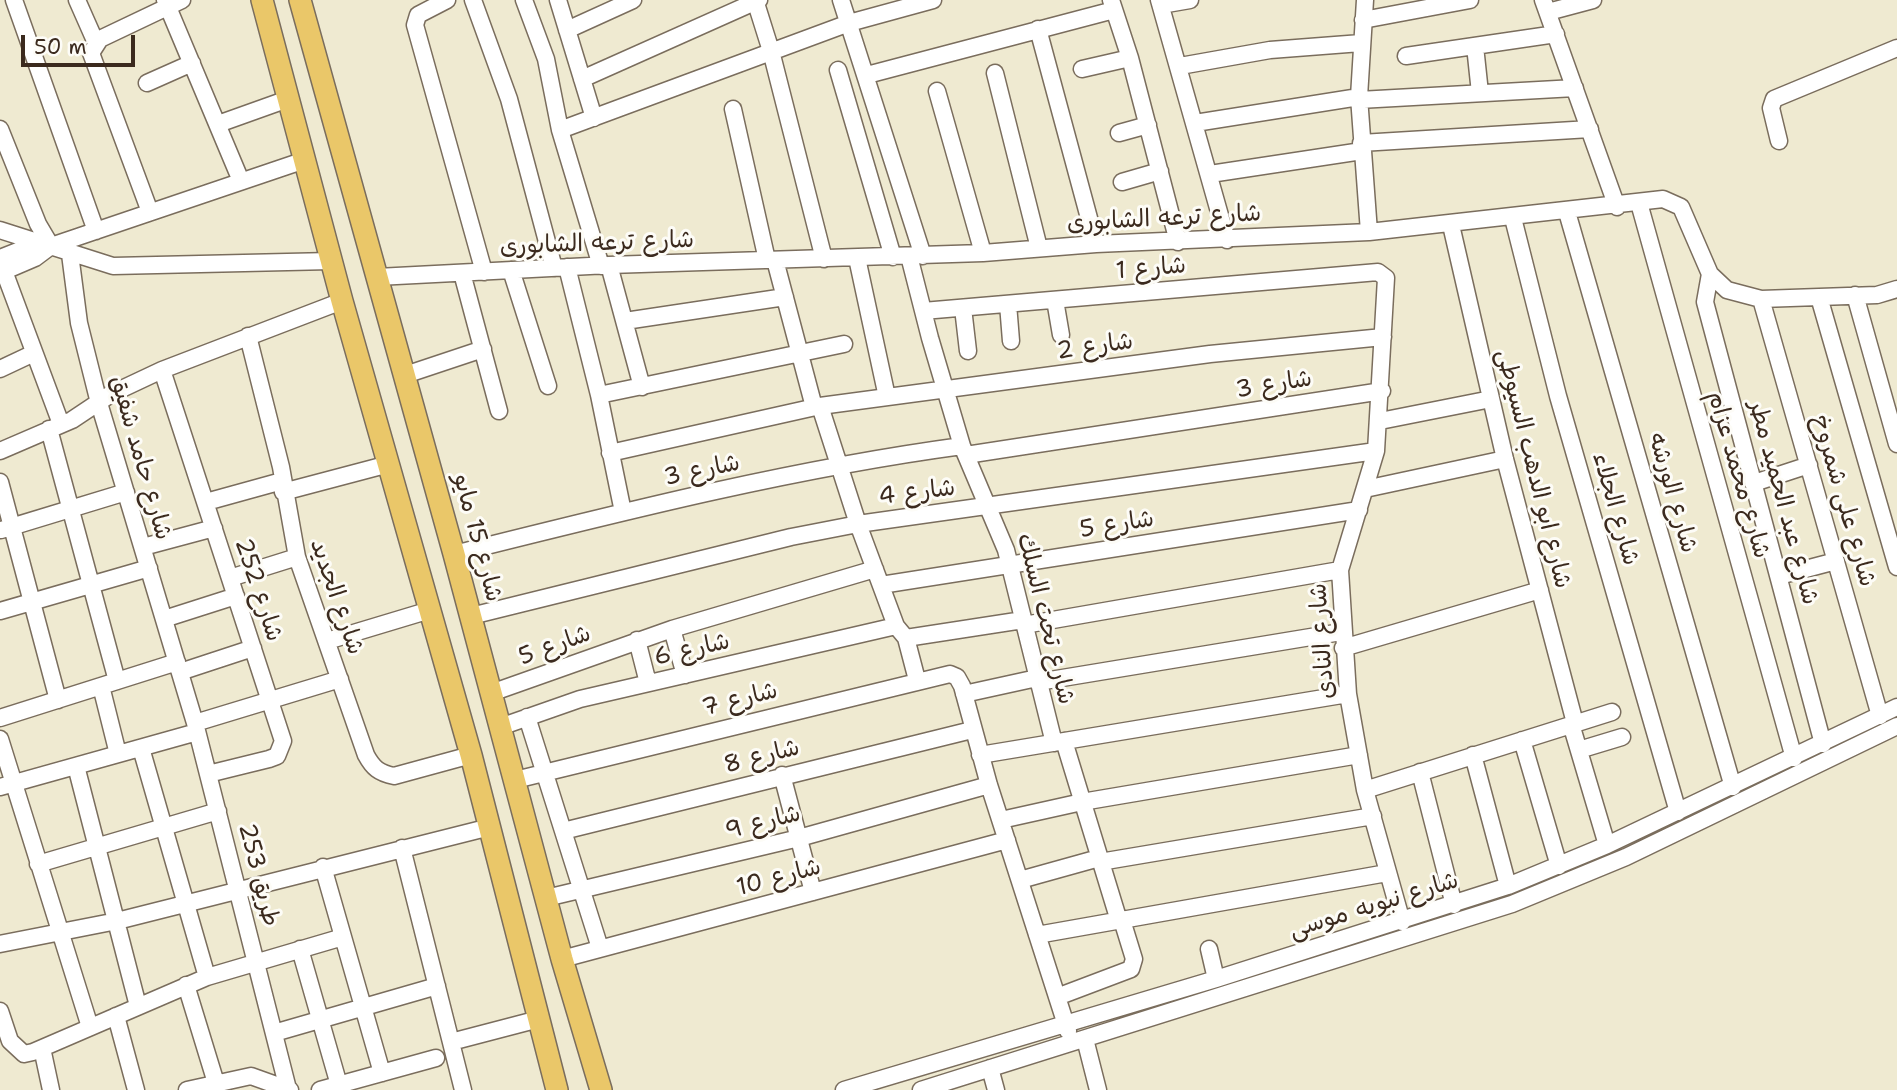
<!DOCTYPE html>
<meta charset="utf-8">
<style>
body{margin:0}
#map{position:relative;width:1897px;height:1090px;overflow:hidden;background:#efead1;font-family:"Shantell Sans",sans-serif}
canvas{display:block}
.scale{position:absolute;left:21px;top:35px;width:114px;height:32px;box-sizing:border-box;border:4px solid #3b2a1e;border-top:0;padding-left:9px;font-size:21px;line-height:24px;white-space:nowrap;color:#3b2a1e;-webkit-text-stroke:5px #fdfcf7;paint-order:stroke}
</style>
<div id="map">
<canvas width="1897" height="1090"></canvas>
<div class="scale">50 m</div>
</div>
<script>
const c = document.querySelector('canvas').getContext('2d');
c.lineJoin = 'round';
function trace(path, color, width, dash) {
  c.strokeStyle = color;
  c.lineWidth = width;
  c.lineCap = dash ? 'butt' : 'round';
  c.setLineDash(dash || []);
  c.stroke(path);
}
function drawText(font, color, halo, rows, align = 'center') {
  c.font = font + ' "Shantell Sans","Playpen Sans Arabic",sans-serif';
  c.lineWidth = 6;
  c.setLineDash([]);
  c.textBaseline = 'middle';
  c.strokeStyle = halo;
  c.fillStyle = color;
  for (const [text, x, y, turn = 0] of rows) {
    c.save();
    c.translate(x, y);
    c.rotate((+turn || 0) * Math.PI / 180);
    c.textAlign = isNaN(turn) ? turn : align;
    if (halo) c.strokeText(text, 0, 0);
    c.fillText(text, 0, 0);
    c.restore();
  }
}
const minor = new Path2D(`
 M14,0L96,231
 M77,0L96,43
 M165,0L241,181
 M447,0L418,15L415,25L484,272
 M473,0L509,99L554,268
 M524,0L546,59L560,130L601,266
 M558,0L594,118
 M755,0L771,51L824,259
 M841,0L923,256
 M1111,0L1130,58L1178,242
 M1159,0L1227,240
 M1365,0L1359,97L1369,232
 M1543,0L1617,207
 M1161,5L1190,0
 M1548,12L1593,0
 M1363,20L1470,0
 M1038,29L1096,244
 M567,30L633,0
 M1475,46L1480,93
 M1406,56L1556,34
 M1180,66L1270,50L1361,43
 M1082,69L1130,58
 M838,70L893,257
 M995,73L1039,248
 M867,75L1114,10
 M582,79L759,0
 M147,83L192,63
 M937,91L983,253
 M1359,100L1575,88
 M733,109L767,260
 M1195,123L1359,97
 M218,124L288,99
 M0,129L38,224L51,246
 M560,130L849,23L933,0
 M1119,133L1148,125
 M1779,141L1771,108L1774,99L1897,48
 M1361,143L1590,129
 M1210,174L1362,151
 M1122,182L1160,171
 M1639,203L1794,758
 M150,212L91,53L100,39L182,0
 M1567,212L1733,787
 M1513,218L1558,396L1678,812
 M1451,225L1505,459L1575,723
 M0,230L113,266L331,261
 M70,254L79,323L99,403L195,723L288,1089
 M909,256L930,338L962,446L1006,550L1054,743
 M0,258L28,247L51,246L305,160
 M857,258L887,397
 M775,260L814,407
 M609,265L642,387
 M567,267L599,395L623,512
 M511,270L548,386
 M4,271L61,424
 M0,273L35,258L51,246
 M462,273L499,411
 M1710,274L1705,302L1823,744
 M377,277L609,265L983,253L1096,244L1369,232L1663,199L1681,207L1710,274L1727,290L1761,299L1877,295L1897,289
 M1855,295L1897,444
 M1819,297L1897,567
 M1761,299L1880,716
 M1055,300L1061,335
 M1008,304L1011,341
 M963,308L968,351
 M923,311L1378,272L1386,278L1376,451L1340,570L1348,694L1365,790L1402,922
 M625,321L785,297
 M248,336L281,467L297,557L366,755C373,768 379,773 394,776L471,755
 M0,369L34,353
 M162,370L283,741L277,756L269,759L208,774
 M405,375L483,349
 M599,395L844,344
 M820,406L858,524L896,626L906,638L917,680
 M1380,421L1491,399
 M49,429L117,681
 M0,451L72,420L111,394L162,370L342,301
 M610,453L820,406L1210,354L1383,337
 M966,455L1382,391
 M0,482L58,700
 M1754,483L1809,465
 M1365,489L1505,459
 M283,492L389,464
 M206,502L282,481
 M1,530L126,492
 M143,547L214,528
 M454,554C622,512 791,469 962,446
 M1779,576L1836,561
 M230,578L297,557
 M881,585L1359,510
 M0,611L149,568
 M471,616L791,537L858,524L1376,451
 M164,619L236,596
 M1024,625L1340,570
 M672,629L685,675
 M906,638L1023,620
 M637,640L648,683
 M327,641L430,610
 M1343,648L1540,590
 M180,672L253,648
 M1038,682L1341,632
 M101,686L118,754
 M491,693L672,629L875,569
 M964,694L1037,678
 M527,717L600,948
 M0,718L177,662
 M195,723L340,679
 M1571,724L1607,845
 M500,727L580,699L896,626
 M0,739L90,1027
 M1522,740L1559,866
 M1064,741L1119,921
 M141,748L207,977
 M1579,750L1622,737
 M980,755L1348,694
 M1473,755L1508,886
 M76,766L138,1006
 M1420,772L1454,905
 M782,775L813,892
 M515,780L950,674L957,677L962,686L989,785L1068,1031
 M0,787L197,732
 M1365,790L1612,712
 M1001,820L1082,802L1359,755
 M563,831L972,730
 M402,848L463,1090
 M1100,862L1373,816
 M38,864L218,811
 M323,867L382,1073
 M1020,880L1099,858
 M546,898L799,838L989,785
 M1037,935L1387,873
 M0,944L117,921L490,827
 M300,949L339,1085
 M1209,949L1216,979
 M562,959L1007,840
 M186,985L216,1083
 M1057,997L1131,969L1134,959L1122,920
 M0,1011L10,1041L24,1054L33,1052L207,977L343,937
 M116,1016L136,1090
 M274,1033L437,986
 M1085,1039L1098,1090
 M451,1042L539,1019
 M42,1048L51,1090
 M990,1068L996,1090
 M187,1090L251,1076L290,1090
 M320,1090L436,1058
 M844,1090L1216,979L1508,886L1607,845L1897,707
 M921,1090L1512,904L1626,857L1897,726`);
const major = new Path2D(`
 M262,0L342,301L471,755L557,1090
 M300,0L454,554L562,959L601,1090`);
trace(minor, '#7a6d5d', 19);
trace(major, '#7a6d5d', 24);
trace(minor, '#fff', 16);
trace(major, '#eac769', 21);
drawText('24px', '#3b2a1e', '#fdfcf7', [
 ["شارع ترعه الشابورى",1164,219,-3],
 ["شارع ترعه الشابورى",597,244,-2],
 ["شارع 1",1151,269,-5],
 ["شارع 2",1095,347,-8],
 ["شارع 3",1274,385,-9],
 ["شارع حامد شفيق",140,458,74],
 ["شارع ابو الدهب السيوطى",1533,469,76],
 ["شارع 3",702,471,-12],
 ["شارع محمد عزام",1738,475,74],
 ["شارع 4",917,493,-7],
 ["شارع الورشه",1672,493,74],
 ["شارع على شمروخ",1843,501,74],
 ["شارع عبد الحميد مطر",1783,503,75],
 ["شارع الجلاء",1615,509,74],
 ["شارع 5",1117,525,-9],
 ["شارع 15 مايو",477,538,75],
 ["شارع 252",258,590,72],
 ["شارع الجديد",336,597,71],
 ["شارع تحت السلك",1045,619,76],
 ["شارع النادى",1323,641,-94],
 ["شارع 5",555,646,-20],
 ["شارع 6",692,650,-13],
 ["شارع 7",740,700,-14],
 ["شارع 8",762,757,-14],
 ["شارع 9",763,823,-14],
 ["طريق 253",258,875,76],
 ["شارع 10",779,878,-15],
 ["شارع نبويه موسى",1374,906,-17]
]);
</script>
